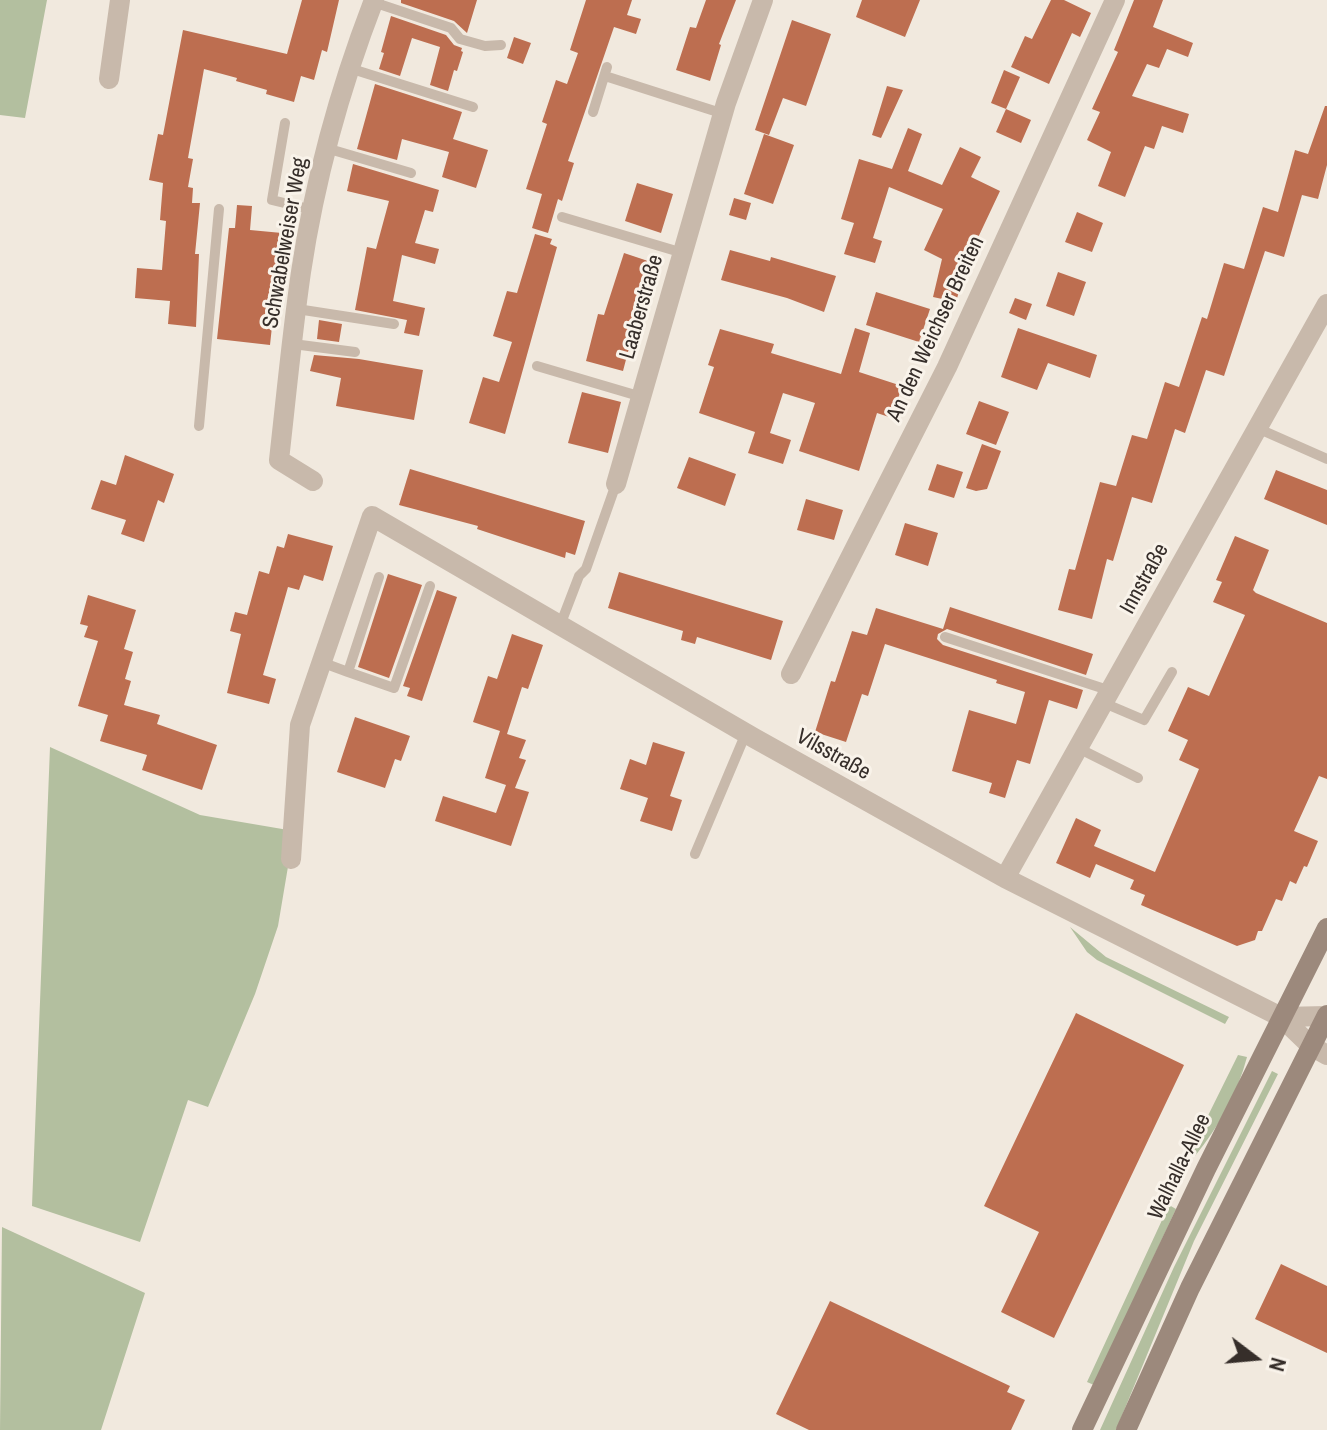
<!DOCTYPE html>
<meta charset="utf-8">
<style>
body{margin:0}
#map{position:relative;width:1327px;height:1430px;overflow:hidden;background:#f1e9de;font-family:"Archivo Narrow",sans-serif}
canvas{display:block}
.north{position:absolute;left:1215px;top:1318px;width:80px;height:80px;-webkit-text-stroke:6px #f9f3ea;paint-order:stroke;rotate:106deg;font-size:22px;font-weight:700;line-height:32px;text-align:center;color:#362e2a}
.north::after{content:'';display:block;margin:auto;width:28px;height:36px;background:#362e2a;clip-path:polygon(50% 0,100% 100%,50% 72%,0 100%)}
</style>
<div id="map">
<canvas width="1327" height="1430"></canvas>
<div class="north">N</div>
</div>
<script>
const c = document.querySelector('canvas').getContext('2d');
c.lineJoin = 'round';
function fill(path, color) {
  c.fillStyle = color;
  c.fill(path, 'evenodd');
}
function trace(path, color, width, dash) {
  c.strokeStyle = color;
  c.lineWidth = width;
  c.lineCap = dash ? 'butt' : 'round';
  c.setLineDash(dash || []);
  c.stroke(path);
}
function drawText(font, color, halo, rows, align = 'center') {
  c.font = font + ' "Archivo Narrow",sans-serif';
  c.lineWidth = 6;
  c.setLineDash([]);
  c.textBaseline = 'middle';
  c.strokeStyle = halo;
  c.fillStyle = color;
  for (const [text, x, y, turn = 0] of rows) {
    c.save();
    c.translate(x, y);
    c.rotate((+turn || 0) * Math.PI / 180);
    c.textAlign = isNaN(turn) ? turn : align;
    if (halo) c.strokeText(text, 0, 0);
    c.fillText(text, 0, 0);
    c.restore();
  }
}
fill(new Path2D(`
 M0,0H47L25,118L0,115Z
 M50,747L200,815L294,831L278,926L255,994L208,1107L188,1100L140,1242L32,1206Z
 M1070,927L1106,957L1229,1017L1225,1024L1097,960L1087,952Z
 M1238,1055L1247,1057C1237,1095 1219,1126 1195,1156L1190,1152Z
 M1272,1071L1278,1074L1194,1241L1116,1430H1100L1174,1267Z
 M1169,1205L1176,1209L1094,1385L1087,1382Z
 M2,1227L145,1293L101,1430H0Z`), '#b3bf9f');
fill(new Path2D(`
 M302,0H339L327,52L322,50L314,80L301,76L294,102L266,94L267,90L236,81L237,78L204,69L188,158L193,159L188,187L193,188L192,203H200L195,254H199L196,327L168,324L170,301L135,298L137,268L162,270L166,221L160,220L163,183L149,180L158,134L163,135L183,30L287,54Z
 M401,0H477L467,33L454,21L401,3Z
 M586,0H632L627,15L641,19L636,34L614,27L568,161L574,163L562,201L558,199L548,233L532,228L542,194L526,189L547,124L542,122L556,80L567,84L578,53L570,50Z
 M706,0H736L719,44L721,45L710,81L676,70L690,27L696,28Z
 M862,0H920L905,37L856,17Z
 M1051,0H1064L1091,13L1080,37L1072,33L1049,84L1011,67L1025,36L1032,39Z
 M1134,0H1163L1153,27L1193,43L1188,57L1167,49L1159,68L1147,64L1132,96L1189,114L1183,133L1162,126L1154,149L1145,146L1125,197L1098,186L1111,152L1087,140L1100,112L1092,109L1118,52L1114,50Z
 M391,16L446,35L454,45L462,48L461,51L463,52L457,71L454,70L448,91L430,85L440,47L412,38L400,76L379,69L384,53L381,52Z
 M792,20L831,34L806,106L783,98L769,135L755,130Z
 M514,37L531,43L523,64L507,58Z
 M1004,70L1020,77L1006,109L1031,120L1021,143L996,132L1006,109L991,103Z
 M375,84L462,112L453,139L488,150L476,188L442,177L449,152L402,139L397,160L357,149Z
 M887,86L903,90L881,138L872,135Z
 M1325,106H1327V165L1318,199L1302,195L1284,257L1265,251L1224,376L1206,370L1185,433L1175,429L1152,503L1132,497L1113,561L1107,559L1092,619L1058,610L1069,569L1075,570L1100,482L1116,486L1132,435L1147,439L1165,382L1179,387L1202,317L1207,319L1224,263L1244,269L1263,207L1278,212L1295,150L1308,154Z
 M908,128L922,134L908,171L942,185L960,147L981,157L971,177L1000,191L958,280L962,281L956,302L933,297L942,259L924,250L943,209L889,187L873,238L882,241L875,263L844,254L854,223L841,219L859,159L892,169Z
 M764,134L794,145L773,204L744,194Z
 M353,164L439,190L433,212L425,210L415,243L439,249L435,264L402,255L393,301L425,308L419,336L404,333L407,320L355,310L367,247L376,249L389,201L347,191Z
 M637,183L673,194L661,233L625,221Z
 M734,198L751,203L746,220L729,215Z
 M237,205L252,206L250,230L282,233L270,345L217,339L229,228H235Z
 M1077,212L1103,223L1092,252L1065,242Z
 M535,234L552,239L550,244L557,247L505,434L469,423L483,377L499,382L512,342L493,336L507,291L517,293Z
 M730,250L770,261L771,257L836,276L824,312L787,298L721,280Z
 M624,253L657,264L644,308L640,306L623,371L586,361L598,314L604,315Z
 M1058,272L1086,282L1074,316L1046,306Z
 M876,292L930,309L919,342L866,325Z
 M1015,298L1032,304L1026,320L1009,313Z
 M319,320L342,324L339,342L317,339Z
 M855,328L870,333L859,372L902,386L892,418L877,413L859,471L799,451L815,403L783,393L770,433L791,440L783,464L748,453L755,432L699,413L714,367L708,365L720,329L774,344L771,353L841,374Z
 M1018,328L1097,355L1090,378L1048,363L1037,390L1001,377Z
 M314,355L359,359L423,370L414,420L336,406L341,378L310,371Z
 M582,392L621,402L608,453L568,443Z
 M979,401L1009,412L996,445L966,434Z
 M982,444L1001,451L987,489L976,491L966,488Z
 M125,455L174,474L164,503L158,500L144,542L121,534L126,520L91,509L101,480L116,485Z
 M689,457L736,474L725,506L677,488Z
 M937,464L963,472L954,498L928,490Z
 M410,469L585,521L575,555L566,552L565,558L477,529L478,526L399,505Z
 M1276,470L1327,490V525L1264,499Z
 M806,499L843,510L834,540L797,530Z
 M905,523L938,533L928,566L895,555Z
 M288,534L333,546L323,581L304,575L299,590L288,587L263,675L276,679L269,704L227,693L241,634L230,631L235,612L247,615L259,571L269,574L277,546L284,548Z
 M1235,536L1269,550L1253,590L1256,593L1327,623V779L1319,776L1294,831L1318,841L1307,867L1304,866L1296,884L1290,881L1282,901L1276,899L1262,931H1258L1255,940L1237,946L1141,905L1145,895L1130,889L1134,880L1096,864L1090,878L1056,863L1076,818L1101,830L1094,846L1155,872L1199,769L1179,760L1188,740L1168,731L1188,687L1209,696L1245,615L1213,602L1222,582L1216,580Z
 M619,572L783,621L771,660L697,637L695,644L681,640L683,631L608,608Z
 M388,574L422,585L389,678L358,667Z
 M437,590L457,597L422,701L407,696L410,688L403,686Z
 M88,595L136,610L124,649L133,652L125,679L131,681L124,705L160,715L157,724L217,745L202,790L142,770L147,755L100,741L108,715L78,706L98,641L84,637L88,626L80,624Z
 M950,607L1093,654L1086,675L947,629L938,634L937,639L943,645L1083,690L1077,709L1049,700L1030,764L1017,760L1005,798L989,793L992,783L952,771L969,710L1016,724L1025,692L996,683L997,680L885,644L868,696L862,694L846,742L815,732L831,681L835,682L852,631L867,635L876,608L943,629Z
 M512,634L543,645L528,689L522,687L507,734L526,740L519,758L526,760L515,788L529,792L511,846L435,821L443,796L496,813L506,785L485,778L500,731L473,722L488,676L497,679Z
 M355,717L410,736L401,761L395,759L385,788L337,772Z
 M653,742L685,752L670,796L682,800L672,831L640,821L648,798L620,789L630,759L646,765Z
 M1076,1013L1184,1065L1054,1338L1001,1312L1039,1232L984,1206Z
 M1281,1264L1327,1286V1353L1255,1319Z
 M830,1301L1010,1386L1007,1392L1025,1400L1011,1430H809L776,1414Z`), '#bd6e50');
trace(new Path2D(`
 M373,2L451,28L460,39L485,46L501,45
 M349,68L473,107
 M605,76L724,114
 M593,112L607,67
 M285,123L272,200L313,210
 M326,148L411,173
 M562,217L683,253
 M297,309L394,324
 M293,344L355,352
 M537,366L642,397
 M199,426L219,209
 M1257,428L1327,459
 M561,623L579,576L586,569L616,484
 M945,637L1111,691
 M321,662L348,672L379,577
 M348,672L394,688L430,586
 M1104,703L1144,720L1172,672
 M1078,748L1138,778
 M695,854L746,733`), '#c8b9ab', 10);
trace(new Path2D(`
 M109,79L120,0
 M313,481L279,460C286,398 292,334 301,272C315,179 340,88 374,0
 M616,484L726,103L763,0
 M791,674L947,367L1115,0
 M291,859L300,725L372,516L754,738L1005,878L1281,1017
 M1005,878L1327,304`), '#c8b9ab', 20);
trace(new Path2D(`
 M1281,1017L1311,1046L1327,1055
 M1281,1017L1327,1016`), '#c8b9ab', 20);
trace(new Path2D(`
 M1082,1430L1206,1169L1327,928
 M1126,1430L1190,1288L1327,1015`), '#9c897c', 20);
drawText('22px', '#362e2a', '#f9f3ea', [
 ["Schwabelweiser Weg",286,243,-80],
 ["Laaberstraße",642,307,-74],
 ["An den Weichser Breiten",936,329,-65],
 ["Innstraße",1145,579,-61],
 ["Vilsstraße",833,755,29],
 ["Walhalla-Allee",1180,1167,-64]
]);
</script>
